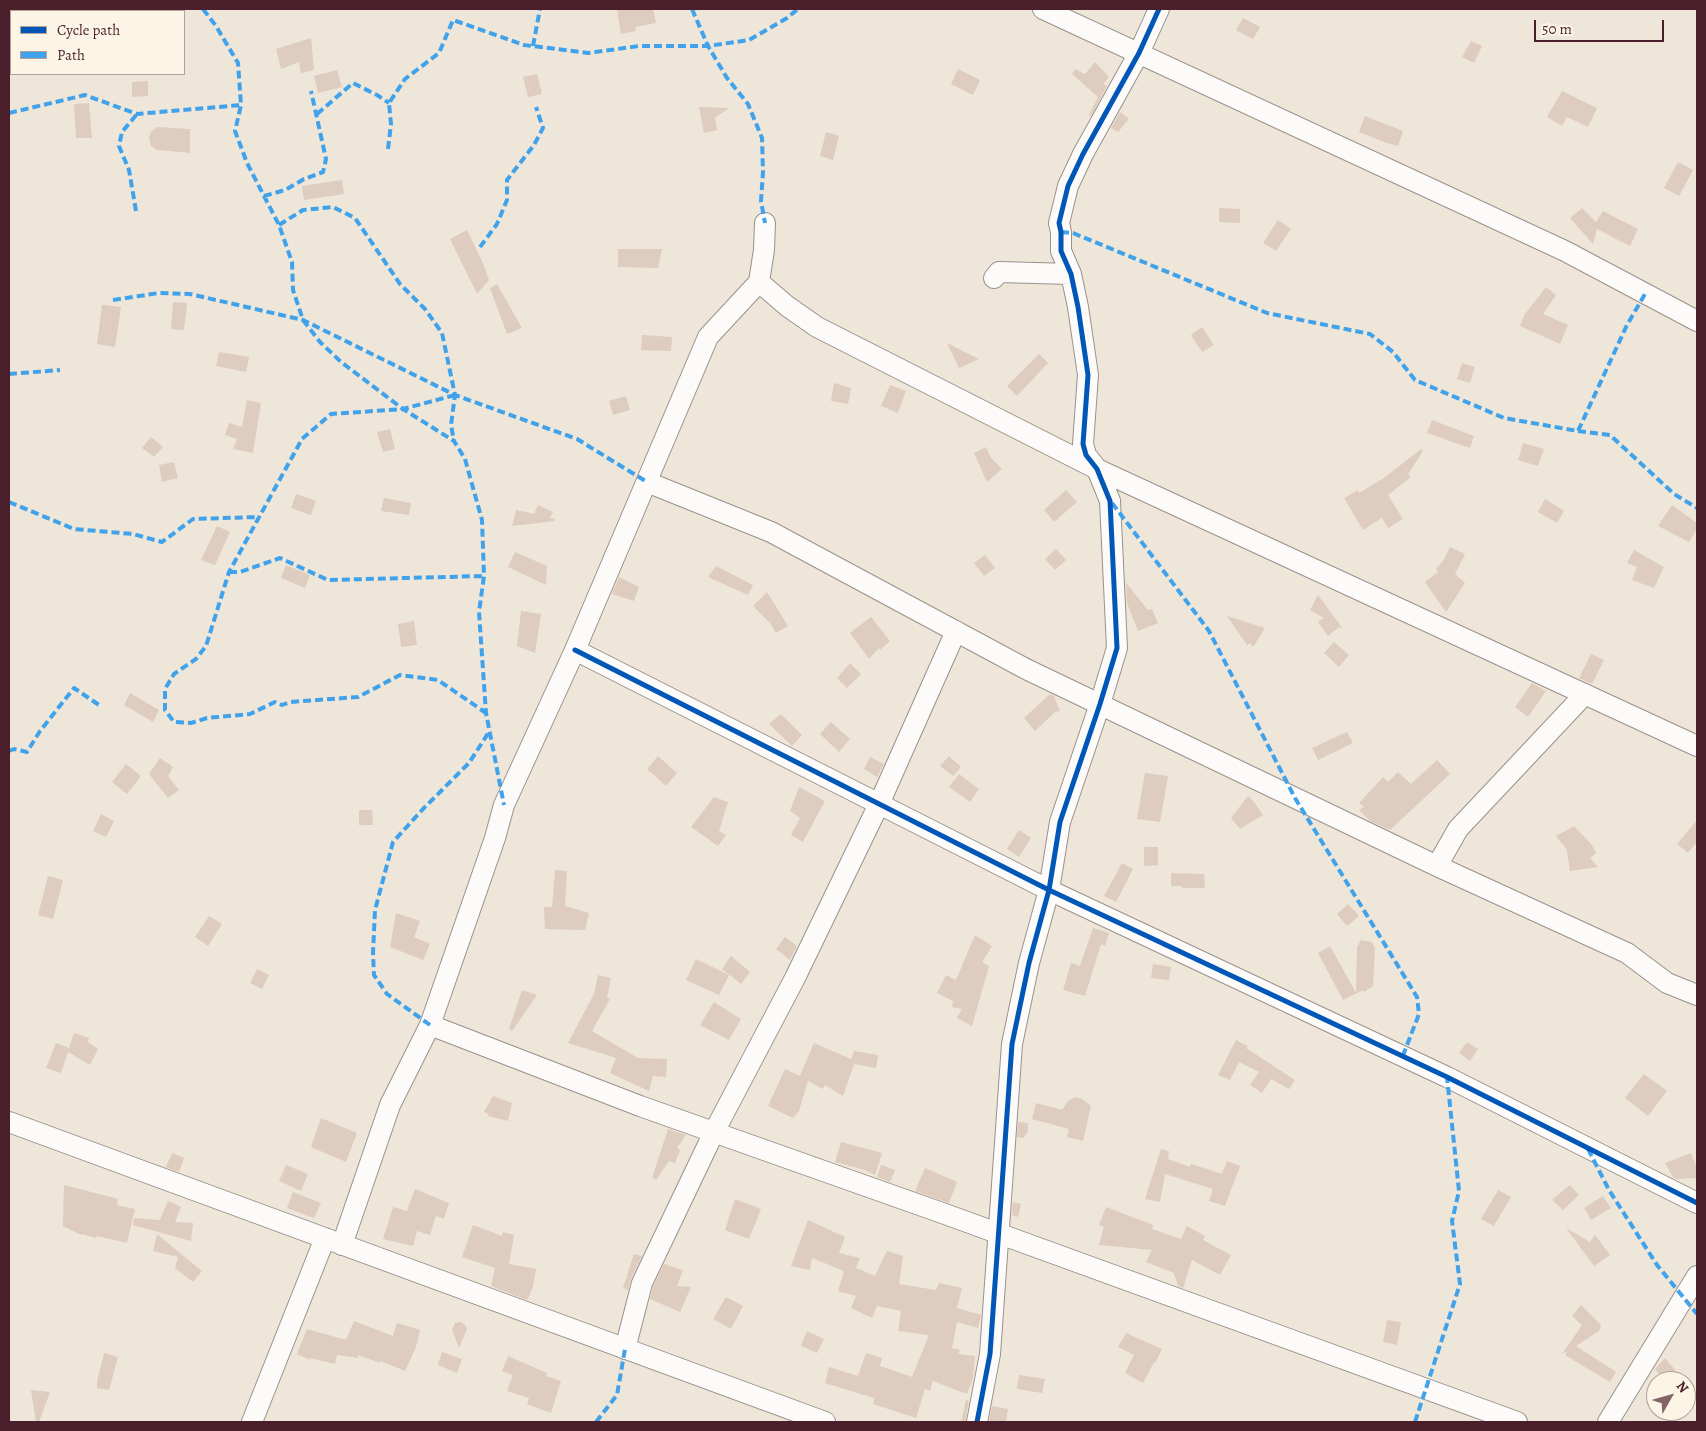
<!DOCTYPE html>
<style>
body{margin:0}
#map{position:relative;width:1706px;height:1431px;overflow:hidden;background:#eee6d9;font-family:Alegreya,serif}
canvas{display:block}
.frame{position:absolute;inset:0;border:10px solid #4a1f2b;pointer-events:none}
.legend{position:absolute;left:10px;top:10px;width:175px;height:65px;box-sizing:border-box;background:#fcf5e5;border:1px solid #b59f9b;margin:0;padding:6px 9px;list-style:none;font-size:15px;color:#4a1f2b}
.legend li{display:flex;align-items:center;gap:10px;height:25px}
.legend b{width:25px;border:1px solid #b59f9b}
.north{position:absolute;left:1646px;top:1371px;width:50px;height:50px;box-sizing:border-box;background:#fcf5e5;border:1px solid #b59f9b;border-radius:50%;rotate:52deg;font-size:14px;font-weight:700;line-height:20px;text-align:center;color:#4a1f2b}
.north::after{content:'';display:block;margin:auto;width:18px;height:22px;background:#836568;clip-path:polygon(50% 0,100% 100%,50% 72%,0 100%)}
.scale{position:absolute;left:1534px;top:20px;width:130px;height:22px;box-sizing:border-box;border:2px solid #4a1f2b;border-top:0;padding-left:6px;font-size:15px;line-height:18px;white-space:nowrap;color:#4a1f2b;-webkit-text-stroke:4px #fcf5e5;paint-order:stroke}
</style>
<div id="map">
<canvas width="1706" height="1431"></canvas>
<div class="frame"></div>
<ul class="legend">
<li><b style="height:6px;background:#0057b8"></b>Cycle path</li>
<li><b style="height:6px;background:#40a2eb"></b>Path</li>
</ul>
<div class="north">N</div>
<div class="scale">50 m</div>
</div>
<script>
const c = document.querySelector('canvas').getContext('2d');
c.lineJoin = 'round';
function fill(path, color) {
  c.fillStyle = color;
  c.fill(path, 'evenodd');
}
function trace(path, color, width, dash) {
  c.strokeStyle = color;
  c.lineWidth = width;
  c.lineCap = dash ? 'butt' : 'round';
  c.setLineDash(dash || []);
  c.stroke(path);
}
fill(new Path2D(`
 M617,9H653L656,23L635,27L636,31L621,34Z
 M1243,18L1260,27L1253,39L1236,30Z
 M311,38L314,70L301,73L299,62L281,69L276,49Z
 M1471,41L1482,46L1474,63L1462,57Z
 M1095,62L1109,77L1103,84L1107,86L1091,116L1089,115L1098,97L1072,74L1075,69L1085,74Z
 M958,69L980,80L973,95L951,84Z
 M337,70L342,87L318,93L314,76Z
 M537,74L542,94L528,97L523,77Z
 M148,81V96L132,97V82Z
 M1562,91L1597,108L1588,127L1567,117L1562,126L1547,117Z
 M89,103L92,138H76L74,104Z
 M699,107L729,108L715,118L717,130L704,133Z
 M1120,112L1129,119L1118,132L1111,128Z
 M1365,116L1403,131L1398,146L1384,142L1359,132Z
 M157,127L190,129V153L157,150L151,146L149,138L151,132Z
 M826,132L839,136L833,160L820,156Z
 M1678,162L1693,170L1679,196L1664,188Z
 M342,180L344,194L304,200L302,186Z
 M1219,208L1240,209V223L1219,222Z
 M1582,208L1596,222L1603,211L1638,229L1630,246L1597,229L1593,244L1570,218Z
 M1278,220L1291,229L1276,251L1263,243Z
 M467,230L483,263L489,280L477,294L450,239Z
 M618,249H662L658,268L618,267Z
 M497,284L522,328L507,334L490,288Z
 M1546,287L1556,295L1543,314L1568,325L1560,344L1520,326L1525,314Z
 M173,302L187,303L184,330L171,329Z
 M102,305L121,307L115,347L97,344Z
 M1202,327L1214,345L1202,352L1191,335Z
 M642,335L672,337L671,351L641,350Z
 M947,343L979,359L959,368Z
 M219,352L249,357L246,372L216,366Z
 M1039,354L1048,363L1017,396L1007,386Z
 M1462,363L1475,367L1470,383L1457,379Z
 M834,383L851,388L848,404L831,401Z
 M890,385L906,391L898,413L881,406Z
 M626,396L630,410L613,415L609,401Z
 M247,400L261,403L253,453L233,449L237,439L225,435L229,423L242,427Z
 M1432,420L1474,436L1470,448L1427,433Z
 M390,429L395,449L383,452L377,432Z
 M151,437L163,447L154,457L142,448Z
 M1523,443L1544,449L1538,466L1518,460Z
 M986,447L991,458L1002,469L987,482L974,453Z
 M1421,449L1423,451L1408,474L1411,477L1388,495L1403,519L1388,528L1382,518L1363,530L1344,498L1358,490L1359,493L1384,478Z
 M174,462L178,478L162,482L159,465Z
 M1066,490L1077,502L1054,522L1044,510Z
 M296,494L316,501L311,515L291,508Z
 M384,498L411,503L409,515L381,511Z
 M1545,499L1564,511L1557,523L1538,512Z
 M538,505L553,512L550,518L555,519V521L512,526L516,510L534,514Z
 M1672,505L1697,523V529L1689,542L1658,526Z
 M217,526L230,532L215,565L201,560Z
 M1450,547L1465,554L1455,574L1465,583L1446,612L1425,582L1438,572L1436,569L1443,561Z
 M1056,549L1066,560L1055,570L1045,559Z
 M1634,550L1664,567L1654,588L1632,580L1637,567L1627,563Z
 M515,552L547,566L546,585L508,567Z
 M985,555L995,568L984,576L974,563Z
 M286,565L310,575L305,588L281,578Z
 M716,566L753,585L748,595L708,577Z
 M619,577L639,587L634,601L612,594Z
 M1126,583L1148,610L1152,609L1158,623L1138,631L1127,603Z
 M767,592L788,626L776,633L770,623L753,606Z
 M1318,595L1343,629L1339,627L1328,636L1318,622L1324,618L1310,610Z
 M521,611L541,614L535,653L517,646Z
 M1227,616L1265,628L1253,647L1250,643L1247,645Z
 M871,617L890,641L880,650L879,648L869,659L850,633Z
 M414,621L417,645L401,647L398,624Z
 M1334,642L1349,655L1339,667L1324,653Z
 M1591,654L1604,660L1592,684L1579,678Z
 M850,663L861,674L847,688L837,678Z
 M1532,683L1546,691L1528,717L1515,707Z
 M130,693L159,710L153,722L124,705Z
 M1050,694L1054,696L1060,711L1055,712L1035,731L1024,718Z
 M781,714L802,735L792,746L769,724Z
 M831,722L850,739L839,752L820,734Z
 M1347,732L1353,743L1318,760L1312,748Z
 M658,756L677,773L666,786L647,769Z
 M949,756L961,767L953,776L940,766Z
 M870,757L884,764L877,777L864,769Z
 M160,758L173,767L168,776L179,790L168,798L149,774Z
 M1437,760L1450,774L1390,830L1370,821L1359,810L1364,807L1359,803L1383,777L1388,782L1398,772L1411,784Z
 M126,764L141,776L127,794L112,782Z
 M1145,773L1168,776L1160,822L1137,819Z
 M959,774L979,789L970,802L949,787Z
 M799,787L825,801L803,842L791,835L800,818L790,811Z
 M1248,796L1254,802L1263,815L1240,829L1231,818Z
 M714,797L728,802L719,831L726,835L718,846L691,827Z
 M359,810H372L373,825H359Z
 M101,814L114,821L106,837L93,831Z
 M1697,820V842L1688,853L1677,844Z
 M1574,826L1592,845L1596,853L1590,858L1598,867L1570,871L1567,850L1556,836Z
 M1019,830L1031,838L1019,857L1007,849Z
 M1144,847H1158V865L1144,866Z
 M1122,863L1133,869L1116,902L1104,896Z
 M555,870L567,871L565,906L589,913L585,930L545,929L544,907H552Z
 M1171,873L1204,874L1205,888H1182V886H1171Z
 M48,876L63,880L53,919L38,915Z
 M1348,904L1359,916L1347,926L1337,914Z
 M396,913L420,921L414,937L430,944L423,960L390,947Z
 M209,916L222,924L208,946L195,937Z
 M1093,928L1109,933L1105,946L1101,944L1085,996L1063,990L1071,963L1080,966Z
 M975,935L992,946L982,962L989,966L972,1026L957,1018L962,1009L952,1007L953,1001L937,993L946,975L956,980Z
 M785,937L797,946L790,960L776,949Z
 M1361,940L1372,942L1375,948L1373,986L1364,992L1363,990L1343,1000L1318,953L1330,946L1356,993L1357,947Z
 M731,956L750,972L741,984L722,969Z
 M696,959L729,975L719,995L686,980Z
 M1153,964L1171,967L1169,980L1151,978Z
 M257,969L269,975L262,989L250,983Z
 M598,975L611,978L607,997L610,999L592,1031L638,1058L667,1059L666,1077L653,1076L649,1091L610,1073L616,1058L568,1043L594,994Z
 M522,990L537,995L512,1031L509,1029Z
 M714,1002L741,1019L729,1040L700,1025Z
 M74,1033L89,1038L88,1042L98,1049L90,1065L68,1052L61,1073L46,1068L56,1043L69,1048Z
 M1236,1040L1248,1046L1246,1048L1295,1080L1289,1089L1271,1079L1262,1093L1250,1085L1259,1072L1239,1062L1230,1080L1218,1075Z
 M1467,1042L1478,1049L1470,1061L1459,1053Z
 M814,1043L851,1059L854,1051L878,1055L876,1068L854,1064L843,1096L825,1085L823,1089L808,1081L799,1111L793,1118L768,1106L785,1069L800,1076Z
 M1644,1074L1667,1091L1648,1116L1625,1098Z
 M493,1096L512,1103L508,1121L488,1116L489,1114L484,1112Z
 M1075,1097L1082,1099L1091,1106L1083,1141L1067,1137L1069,1129L1032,1119L1036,1103L1062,1110L1068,1101Z
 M321,1118L357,1133L346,1162L311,1147Z
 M1018,1122L1028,1123V1132L1023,1138L1017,1137Z
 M668,1129L686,1135L677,1148L680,1150L675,1163L669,1161L656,1180L652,1178Z
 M841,1142L882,1153L875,1175L865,1170L835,1162Z
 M1161,1149L1169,1151L1168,1159L1190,1167L1191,1164L1222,1174L1227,1161L1240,1166L1225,1206L1209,1201L1213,1189L1165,1174L1160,1202L1145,1199Z
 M172,1153L184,1158L179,1172L166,1167Z
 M1691,1153L1697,1168V1178L1676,1179L1673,1177L1665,1163Z
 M286,1165L308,1174L301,1191L279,1181Z
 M881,1165L895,1170L890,1182L877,1177Z
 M925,1168L957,1182L949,1203L915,1191Z
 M64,1185L118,1199L117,1205L135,1209L127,1243L97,1236L96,1238L82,1234L81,1235L63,1226Z
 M1570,1185L1579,1195L1563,1210L1552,1200Z
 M415,1189L449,1203L444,1219L436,1216L430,1235L417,1231L413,1246L383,1239L393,1207L407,1211Z
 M1498,1190L1511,1197L1494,1226L1481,1219Z
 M293,1192L321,1203L314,1218L287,1208Z
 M1603,1196L1611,1208L1591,1220L1584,1208Z
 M735,1199L761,1209L749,1239L725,1230Z
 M168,1201L181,1207L175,1222L193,1223L191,1241L133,1225L134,1218L160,1220Z
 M1013,1202L1021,1204L1018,1217L1012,1215Z
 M1106,1207L1153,1225L1152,1229L1181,1239L1187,1226L1205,1236L1203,1240L1231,1255L1220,1275L1192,1260L1183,1288L1178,1286L1174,1273L1146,1262L1152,1250L1099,1245L1104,1227L1099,1225Z
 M808,1220L845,1237L839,1253L860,1258L856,1268L875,1276L887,1251L903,1256L899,1284L936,1290L939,1283L962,1288L957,1308L981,1315L978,1328L957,1322L952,1348L960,1350L958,1354L975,1356L973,1378L967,1394L933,1381L930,1391L925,1389L916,1418L873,1404L874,1398L825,1383L829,1367L858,1376L866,1353L882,1358L880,1366L912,1377L929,1335L898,1331L901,1311L877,1306L872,1318L851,1308L856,1296L838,1291L844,1271L812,1258L810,1270L791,1266Z
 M473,1225L502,1236L503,1232L514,1235L509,1264L536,1269L533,1287L527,1300L491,1286L495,1268L462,1257Z
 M1566,1228L1590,1242L1595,1235L1610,1255L1594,1266Z
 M157,1234L202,1271L193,1282L175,1268L178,1257L153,1251Z
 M634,1254L642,1256L631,1278L628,1290L623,1288Z
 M664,1264L683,1270L677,1286L691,1287L680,1312L650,1299L653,1287Z
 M726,1297L743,1306L731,1329L713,1319Z
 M1581,1305L1601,1325L1599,1331L1576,1346L1616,1372L1610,1382L1565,1355L1567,1351L1562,1354L1582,1325L1572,1316Z
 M1387,1320L1401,1322L1397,1345L1383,1342Z
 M354,1321L393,1336L397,1323L420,1330L416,1347L405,1371L381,1361L380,1363L358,1355V1358L337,1355L335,1364L310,1358V1360L297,1354L307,1329L346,1340Z
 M461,1322L465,1325L467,1329L459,1348L452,1330L455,1323Z
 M807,1331L824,1339L817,1353L801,1346Z
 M1126,1333L1162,1349L1155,1363L1154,1362L1143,1383L1125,1373L1134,1355L1118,1347Z
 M442,1352L462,1359L457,1373L438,1365Z
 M104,1353L118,1357L109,1390L97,1388V1382Z
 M508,1356L547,1373L546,1376L561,1381L551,1413L527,1404L529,1398L507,1391L513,1375L502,1371Z
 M1665,1358L1676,1371L1665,1381L1655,1369Z
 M1019,1375L1045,1379L1042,1393L1017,1389Z
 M31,1390L50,1392L39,1422H36Z
 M966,1400L969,1401L965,1422H961Z
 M992,1406L1008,1409L1006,1422H989Z`), '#deccbe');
const minor = new Path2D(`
 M1043,9L1565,251L1697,321
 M765,223L764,250L759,282L787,306L817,327L1097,469L1697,746
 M994,278L999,272L1071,274
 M647,482L771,532L1026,669L1437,866L1627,953L1667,983L1697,995
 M575,650L1049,890L1447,1077L1697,1203
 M1437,866L1458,829L1585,694
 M430,1025L640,1106L945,1214L1517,1422
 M9,1122L825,1422
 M342,1245L390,1105L430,1025L495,838L504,805L575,650L708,337L759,282
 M625,1349L642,1283L714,1132L795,978L879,804L956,631
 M252,1422L325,1238
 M977,1422L990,1354L1012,1044L1029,963L1049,890L1060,822L1100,704L1117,648L1110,501L1097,469L1086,455L1083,444L1088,375L1078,307L1071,274L1061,251V232L1059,223L1068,186L1083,154L1139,53L1159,9
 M1608,1422L1697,1276`);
trace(minor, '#9b908b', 22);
trace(minor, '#fcfbf9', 20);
trace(new Path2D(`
 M203,9L216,26L238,63L241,105L235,131L247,163L279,225L292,262L293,290L303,320L320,342L341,362L403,409L454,441L465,459L482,520L484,576L479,612L486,713L504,805
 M692,9L708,46L727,78L748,104L762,138L763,172L761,201L765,223
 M533,46L540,9
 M9,113L85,95L137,114L241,105
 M317,114L353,83L377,95L389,103
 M388,149L391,124L389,103L405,79L439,53L453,20L524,45L588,53L639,46H708L749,40L787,18L798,9
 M264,196L285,190L304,179L323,172L326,159L311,91
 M136,211L129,170L119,146L122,132L137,114
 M279,225L303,210L333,207L355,218L400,284L425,309L442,333L455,395L451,425L454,441
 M1061,232L1073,233L1267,313L1370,334L1393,352L1415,380L1504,418L1578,431L1627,325L1645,294
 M480,247L497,224L507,200V180L534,145L543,128L536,107
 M113,300L159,293L190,294L303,320L455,395L577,439L647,482
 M9,374L60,370
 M455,395L403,409L331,414L302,439L229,572L206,646L196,659L174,674L165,689V710L174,722L191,723L207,718L250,714L275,702L282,705L290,702L358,697L400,675L438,680L486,713
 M1578,431L1610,435L1674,494L1697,508
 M9,502L74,529L133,534L162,542L193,519L259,517
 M1112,503L1209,631L1295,798L1417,997L1419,1014L1402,1058
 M229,572H240L280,558L328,580L484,576
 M9,751L14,749L27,752L40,731L74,688L99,705
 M430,1025L387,994L374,975L373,953L375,910L393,842L423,809L469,763L489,732
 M1588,1149L1609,1190L1657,1265L1697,1314
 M596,1422L617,1395L625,1349
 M1415,1422L1460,1284L1452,1221L1459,1191L1447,1077`), '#40a2eb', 4, [8, 4]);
trace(new Path2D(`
 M575,650L1049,890L1447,1077L1697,1203
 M977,1422L990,1354L1012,1044L1029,963L1049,890L1060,822L1100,704L1117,648L1110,501L1097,469L1086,455L1083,444L1088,375L1078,307L1071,274L1061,251V232L1059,223L1068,186L1083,154L1139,53L1159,9`), '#0057b8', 5);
</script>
